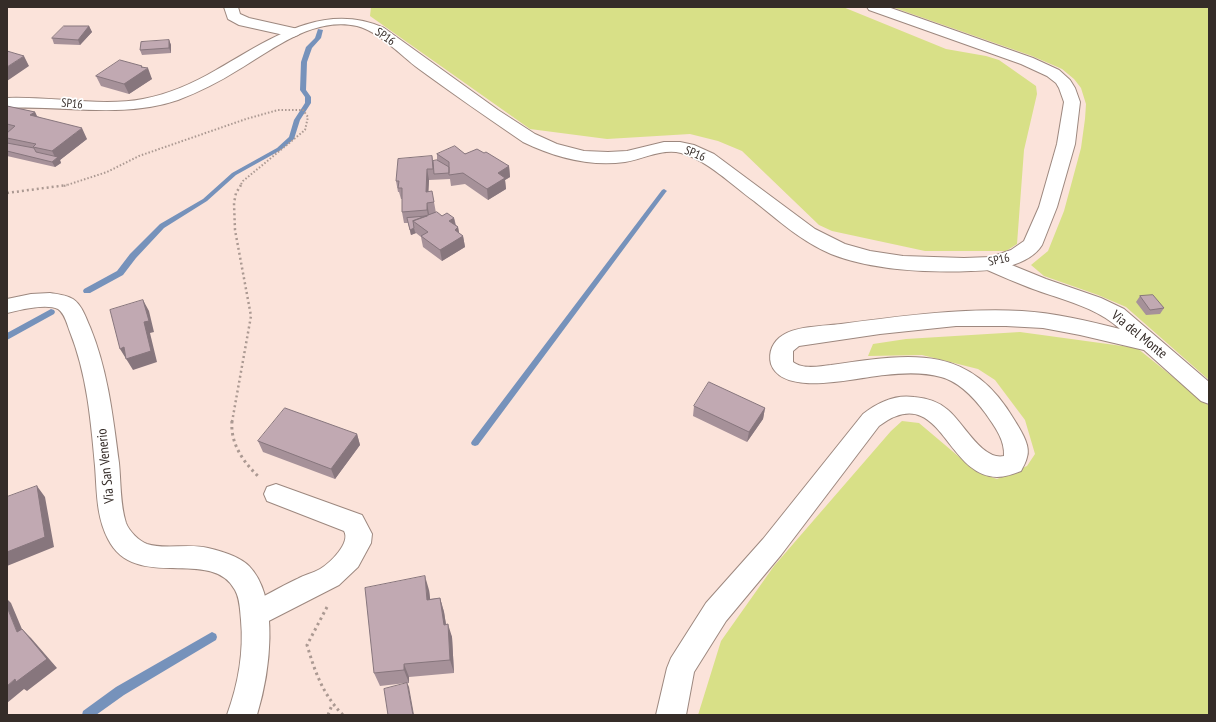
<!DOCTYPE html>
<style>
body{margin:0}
#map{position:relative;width:1216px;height:722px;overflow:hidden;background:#fbe3da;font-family:"PT Sans Narrow",sans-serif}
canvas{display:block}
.frame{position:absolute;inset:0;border:8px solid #352c28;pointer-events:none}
</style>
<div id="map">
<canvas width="1216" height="722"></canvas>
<div class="frame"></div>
</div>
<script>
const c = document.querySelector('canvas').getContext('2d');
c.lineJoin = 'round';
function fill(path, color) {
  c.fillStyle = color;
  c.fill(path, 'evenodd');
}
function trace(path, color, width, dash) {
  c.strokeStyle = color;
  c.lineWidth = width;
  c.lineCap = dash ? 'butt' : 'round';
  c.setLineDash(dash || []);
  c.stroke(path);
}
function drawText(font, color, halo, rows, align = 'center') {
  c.font = font + ' "PT Sans Narrow",sans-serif';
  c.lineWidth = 3.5;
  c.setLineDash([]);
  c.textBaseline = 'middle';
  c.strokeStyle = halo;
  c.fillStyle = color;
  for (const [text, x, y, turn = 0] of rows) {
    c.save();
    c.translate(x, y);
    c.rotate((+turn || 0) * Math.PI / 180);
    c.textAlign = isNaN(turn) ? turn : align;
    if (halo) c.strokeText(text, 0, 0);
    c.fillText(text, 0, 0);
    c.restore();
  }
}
fill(new Path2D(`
 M371,7H843L946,49L986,56L999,60L1036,86L1037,94L1024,150L1017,244L1006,251H925L832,231L819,225L742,151L718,141L690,134L607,139L530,129L370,16Z
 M892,7H1209V380L1126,307L1098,295L1044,276L1031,265L1048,251L1064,211L1081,148L1085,119L1086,104L1081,88L1074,79L1062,69L1032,56Z
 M1020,332L1137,348L1209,406V715H698L721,641L774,566L891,431L902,421L919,423L977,472L997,479L1027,466L1035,454L1025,420L995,380L978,369L922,355L868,356L873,344L906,339Z`), '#d8e087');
fill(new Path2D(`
 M318,29L323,30L321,38L312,48L307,62L306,90L311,97V103L300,120L294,139L281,150L236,175L207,201L164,228L136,258L123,275L90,293H84L83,291L84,289L117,271L130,254L160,224L203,199L232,173L277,148L289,137L294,120L305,103V97L300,90L301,62L306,47L315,38Z
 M664,189L667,191L666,192L478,445L475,446L472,445L471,443L472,441L662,190Z
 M51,309L54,310L55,312L54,314L7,340V333Z
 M212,632L216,634L217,637L216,640L124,695L96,715H82L83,711L116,687Z`), '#7692bb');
const street = new Path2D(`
 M224,7H238L240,14L249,18L298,29L301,32L298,35L293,37L239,25L228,19Z
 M992,257L1046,279L1101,298L1124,309L1209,382V404L1201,401L1144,350L1080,335L1043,328L1006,326H956L880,334L799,346L793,351V362C803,370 820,366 831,365C910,354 969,342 1015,421C1021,431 1031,446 1027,457C1026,462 1023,467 1021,471C1013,474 1005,477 997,477C945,476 941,380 879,426L781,555L726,621L694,672L686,715H656L667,668L671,658L706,603L763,539L863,414C877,403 895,394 914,397C926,398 938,401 948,410C963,422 982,461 1004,456C1005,440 995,427 986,414C975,399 960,382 941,377C923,372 903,373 885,375C858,377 783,398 771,364C768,352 773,341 783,335C797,326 824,326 841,324C901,316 961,308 1022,311C1055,313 1088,321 1120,329C1096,307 1063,300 1033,289C1017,283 1001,276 985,269L982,264L985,259Z
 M276,484L362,515L372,534L371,543L358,567L339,585L255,628L245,624L241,615L245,606C263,597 280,587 297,579C304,575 313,573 320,569C330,563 351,543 344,531L267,501L264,494L267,487Z`);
const secondary = new Path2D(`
 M867,7H888L1033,58L1059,70L1070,80L1075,88L1080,102L1075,144L1057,207L1042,245C1029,266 993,271 971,271C928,273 871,270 831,254C802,242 778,220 754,201C732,185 707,160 681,153C663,148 643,159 625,162C590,167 554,157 523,142C488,118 453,94 419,69C400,55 380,32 357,26C313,16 272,50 238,70C219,82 199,92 178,100C122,119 65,105 7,108V98C50,96 102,107 143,99C169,94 194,83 216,70C267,41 323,0 384,28L498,110L535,134L557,144L584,151L608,152L627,151L664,142H680L694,145L714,154L815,229L845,244L870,251L903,256L964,258L991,257L1011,250L1024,241L1039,207L1057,144L1064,102L1059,88L1056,83L1047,76L1021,64L869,10Z
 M50,293C57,294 66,295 73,299C82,305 86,318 90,327C108,371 113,417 119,463C121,483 120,504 126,523C129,531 139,541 147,544C165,550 188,543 208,548C221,551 239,556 249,566C281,599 269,676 257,715H227C238,685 244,652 241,620C240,610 240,599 235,590C212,546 135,593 108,539C96,516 97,491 95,466C91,421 87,375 70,332C67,324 65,314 58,309C46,303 19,310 7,313V299L31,294Z`);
trace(street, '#9d887f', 2);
trace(secondary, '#9d887f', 2);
trace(new Path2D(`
 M64,186L107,172L139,156L246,119L278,110H303L308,117L305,130L243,181L240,186`), '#ab9992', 2, [1.5, 2]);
trace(new Path2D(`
 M7,193L67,185
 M232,422L251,316L235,230L234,203L236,193L241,185`), '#ab9992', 2.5, [2, 3]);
trace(new Path2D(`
 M232,421C230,444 244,463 260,478
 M327,607L307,645C315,672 323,695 343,715
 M328,715L332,705`), '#ab9992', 3, [2.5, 3.5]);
fill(street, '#fff');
fill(secondary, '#fff');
fill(new Path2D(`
 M89,26L92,32L80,45L54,44L52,38Z
 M169,40L171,45V53L142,55L140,50Z
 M143,67L152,79L129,94L101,86L96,76Z
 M7,106L35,112L37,116L87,139L60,160L61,163L55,167L7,156Z
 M484,153L509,166L510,177L505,180L506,189L488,200L465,184L451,186L450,179L429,180L428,191L434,202L436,213L442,216L454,218L456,225L458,227L459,233L463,236L465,247L442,261L423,247L421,237L416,233L411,235L408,223H404L402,212V199H401L399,192H398L396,181L432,156L433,162L437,160V154Z
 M1140,296L1164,308L1160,314L1146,315L1136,302Z
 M694,406L765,408L763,419L747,442L693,416Z
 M357,434L360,445L335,479L263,452L258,441Z
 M429,590L430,599L440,598L444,612L446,624L452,637L454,673L409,677V683H407L409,687L406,683L380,686L374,673Z`), '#a69199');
fill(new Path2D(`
 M89,26L92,32L80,45L78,40Z
 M169,40L171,45V53L169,48Z
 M24,56L29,66L7,81V67Z
 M142,66L144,71L148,68L152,79L129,94L124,84Z
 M35,112L40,123L30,115Z
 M82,128L87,139L60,160L61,163L55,167L52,162L56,159L52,151Z
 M509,166L510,177L505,180L506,189L488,200L487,189L498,173Z
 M427,169L429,180L428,203L426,192Z
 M427,203L429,214V221L427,210Z
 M454,218L456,229L458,227L460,238L463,236L465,247L442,261L440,250L449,221Z
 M414,228L415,232L416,233L411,235L410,230Z
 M143,300L149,311L154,332L150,333L157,362L133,370L120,349L144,322Z
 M765,408L763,419L747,442L749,432Z
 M357,434L360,445L335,479L331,469Z
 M37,486L45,497L54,547L7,566V552Z
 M425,576L429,590L432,614L427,600Z
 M440,598L444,612L448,638L444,625Z
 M7,599L11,603L27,641L17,632L7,607Z
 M448,624L452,637L454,673L450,660Z
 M22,629L31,638L57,668L27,691L24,689L7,703V686L15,679Z
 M404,664L409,677V683L404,670Z
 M407,683L409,687L414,715H413Z`), '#87767d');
const building = new Path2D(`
 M64,26H89L78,40L52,38Z
 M169,40V48L140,50L141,42Z
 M7,51L24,56L7,67Z
 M120,60L142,66L141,67L148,68L124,84L96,76Z
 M7,106L35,112L30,115L82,128L52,151L33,147L36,144L7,138V133L15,126L7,124Z
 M7,143L34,148L36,152L58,157L52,162L7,151Z
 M455,146L465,154L477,149L484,153L486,152L509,166L498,173L505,178L487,189L463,173L449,175V162L437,154Z
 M432,156L433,169H427L426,192L432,191L434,202L427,203V210L402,212V188H398L399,181H396L398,159Z
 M437,160L449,167V173L434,174L433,161Z
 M437,212L442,216L447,213L454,218L449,221L458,227L455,230L463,236L440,250L421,236L428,232L413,221Z
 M427,216L413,221L414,228L410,230L407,218Z
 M1153,295L1164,308L1150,310L1140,296Z
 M143,300L149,321L144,322L151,351L126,359L124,347L120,349L110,310Z
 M709,382L765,408L749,432L694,406Z
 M285,408L357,434L331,469L258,441Z
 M37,486L45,537L7,552V497Z
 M425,576L427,600L440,598L444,625L448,624L450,660L404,664V670L374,673L365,588Z
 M7,607L17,632L22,629L47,659L16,682L15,679L7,686Z
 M407,683L413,715H388L384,689Z`);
fill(building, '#c1a9b2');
trace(building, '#87767d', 1);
drawText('12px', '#352c28', '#fff', [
 ["SP16",385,37,35],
 ["SP16",72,104,5],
 ["SP16",695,154,22],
 ["SP16",999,260,-13]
]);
drawText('14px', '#352c28', '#fff', [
 ["Via del Monte",1139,335,39],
 ["Via San Venerio",106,466,-96]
]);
</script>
